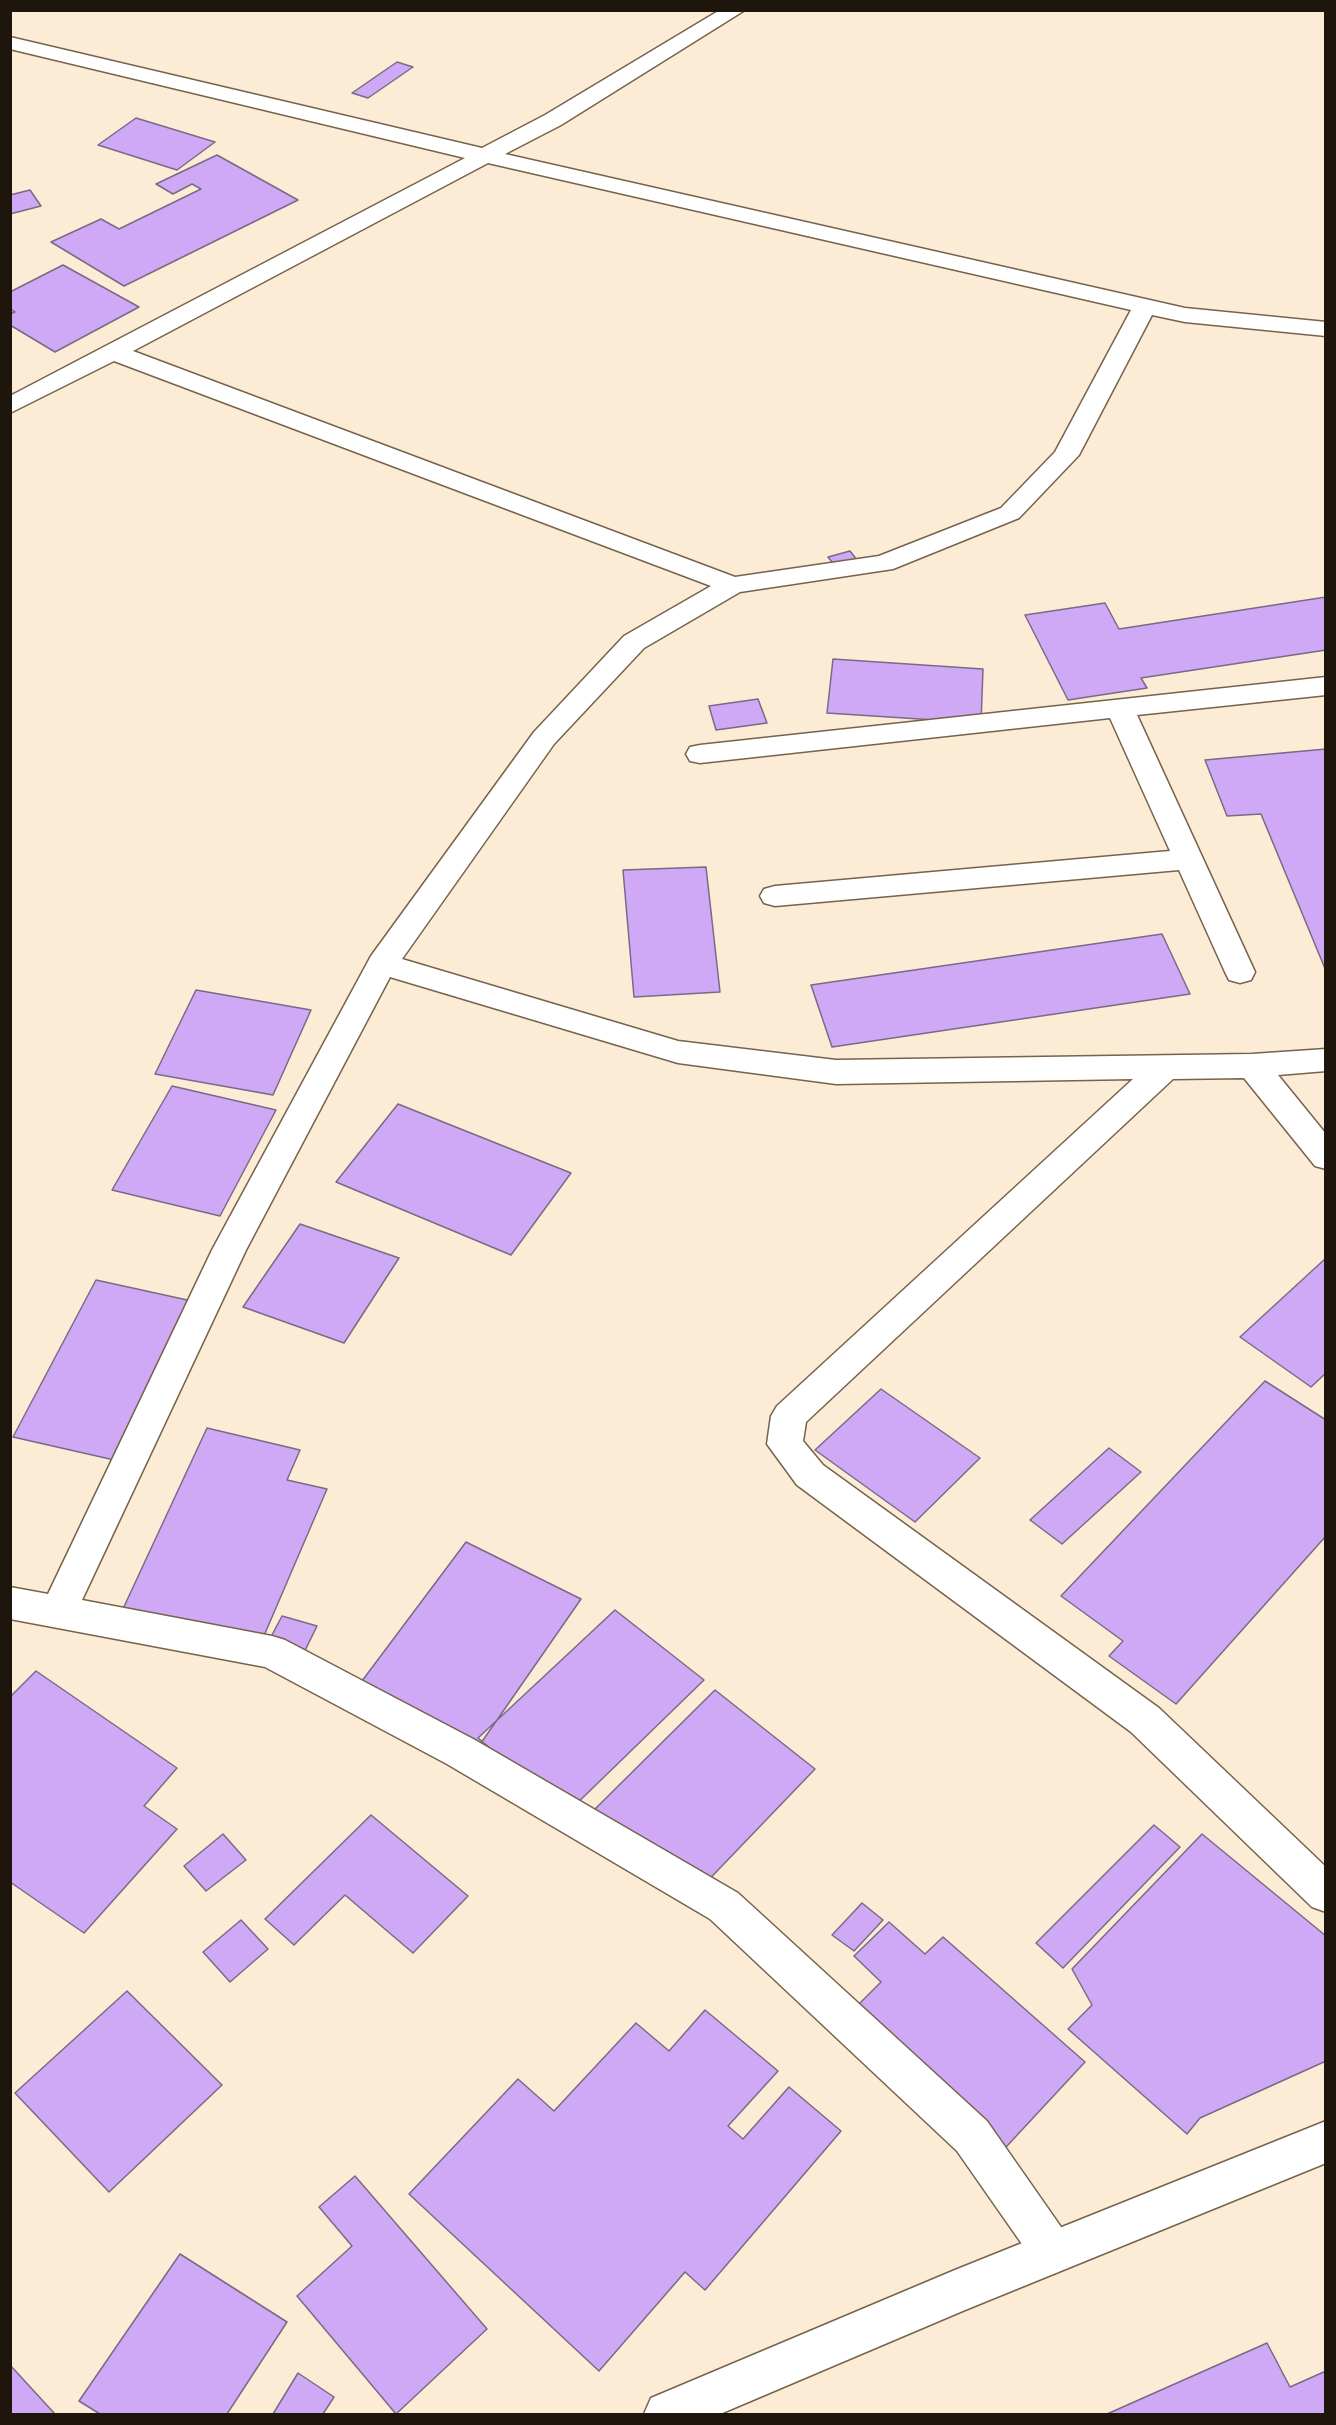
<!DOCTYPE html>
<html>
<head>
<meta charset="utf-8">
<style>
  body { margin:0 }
  #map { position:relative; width:1336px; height:2425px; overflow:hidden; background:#fcebd5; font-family:"Fira Sans",sans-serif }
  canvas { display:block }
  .frame { position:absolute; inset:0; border:12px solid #1e160c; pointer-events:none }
</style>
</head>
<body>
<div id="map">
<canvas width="1336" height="2425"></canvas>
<div class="frame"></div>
</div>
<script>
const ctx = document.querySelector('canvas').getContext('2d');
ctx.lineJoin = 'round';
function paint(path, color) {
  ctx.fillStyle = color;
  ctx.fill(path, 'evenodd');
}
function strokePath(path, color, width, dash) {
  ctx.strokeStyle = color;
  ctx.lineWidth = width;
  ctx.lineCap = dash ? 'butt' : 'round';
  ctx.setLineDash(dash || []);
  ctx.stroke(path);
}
const building = new Path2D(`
  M397,62L413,67L368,98L352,93Z
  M136,118L215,142L177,170L98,145Z
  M217,155L298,200L124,286L51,242L101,219L119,229L201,189L192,184L173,194L156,184Z
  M30,190L41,206L10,214V195Z
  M63,265L139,307L55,352L10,325V314L15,312L10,309V292Z
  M850,551L864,569L842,575L828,557Z
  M1326,597V650L1141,678L1147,688L1068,700L1025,615L1105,603L1119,629Z
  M833,659L983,669L981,723L827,713Z
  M758,699L767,723L716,730L709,706Z
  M1326,749V971L1261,814L1227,816L1205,760Z
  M706,867L720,992L634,997L623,870Z
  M1162,934L1190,994L832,1047L811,985Z
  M196,990L311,1010L273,1095L155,1074Z
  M172,1086L276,1110L220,1216L112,1190Z
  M398,1104L571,1173L511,1255L336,1182Z
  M300,1224L399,1258L344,1343L243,1307Z
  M1326,1258V1373L1311,1387L1240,1337Z
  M96,1280L201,1303L123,1462L13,1437Z
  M1265,1381L1326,1420V1536L1176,1704L1109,1656L1123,1641L1061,1596Z
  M881,1389L980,1458L915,1522L815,1450Z
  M207,1428L300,1450L287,1480L327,1489L254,1659L115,1626Z
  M1109,1448L1141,1472L1062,1544L1030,1520Z
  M466,1542L581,1599L472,1756L353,1693Z
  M615,1610L704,1680L567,1813L478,1738Z
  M282,1616L317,1626L298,1665L262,1654Z
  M36,1671L177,1768L144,1806L177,1829L84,1933L10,1882V1697Z
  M715,1690L815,1769L696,1893L595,1809Z
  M371,1815L468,1896L413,1953L345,1895L294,1945L265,1919Z
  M1154,1825L1180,1847L1063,1968L1036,1943Z
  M223,1834L246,1860L206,1891L184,1866Z
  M1202,1834L1326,1936V2061L1200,2118L1187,2134L1068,2029L1092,2005L1072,1969Z
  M862,1903L883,1920L854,1951L832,1935Z
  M241,1920L268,1949L230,1982L203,1952Z
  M889,1922L925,1954L943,1937L1085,2062L994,2160L842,2021L881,1982L854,1956Z
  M127,1991L222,2085L109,2192L15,2093Z
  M705,2010L778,2071L728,2126L743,2139L789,2087L841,2131L705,2290L685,2272L599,2371L409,2194L518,2079L554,2111L636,2023L669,2051Z
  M355,2176L487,2329L396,2414L297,2296L352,2246L319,2207Z
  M180,2254L287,2322L227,2414H100L79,2401Z
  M1267,2343L1290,2387L1326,2371V2414H1107Z
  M10,2365L55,2414H10Z
  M298,2373L334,2397L323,2414H273Z`);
paint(building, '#cfa9f5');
strokePath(building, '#776b85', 1.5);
const minor = new Path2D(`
  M720,10H745L561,125L505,154L1185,308L1326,322V336L1185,322L1152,315L1079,455L1019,518L893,569L740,592L644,648L554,744L402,959L678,1041L836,1060L1252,1054L1326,1049V1071L1278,1075L1326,1134V1169L1315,1166L1244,1078L1173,1079L806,1422L803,1441L823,1465L1159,1708L1326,1867V1912L1312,1907L1131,1732L797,1485L767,1444L771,1416L777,1406L1133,1079L836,1084L678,1063L390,977L246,1250L82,1600L272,1636L285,1640L475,1740L738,1893L987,2121L1068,2237L1075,2252L1068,2267L1053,2274L1038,2267L957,2151L710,1919L447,1764L265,1667L10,1619V1587L48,1594L212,1250L371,956L534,732L624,636L711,586L114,361L10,413V396L465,158L10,49V37L482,148L545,115ZM488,163L1131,310L1055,452L1001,508L879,556L735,577L133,351Z
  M1326,677V695L1137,715L1255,972L1251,980L1240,983L1229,980L1225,972L1179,870L775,906L764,903L760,896L764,889L775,886L1170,851L1110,718L700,763L690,761L686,754L690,747L700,745Z`);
const tertiary = new Path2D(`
  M1326,2121V2163L965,2310L720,2414H644L651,2398L955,2270Z`);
strokePath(minor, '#76634b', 3);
strokePath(tertiary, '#76634b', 3);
paint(minor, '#fff');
paint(tertiary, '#fff');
</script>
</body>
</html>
